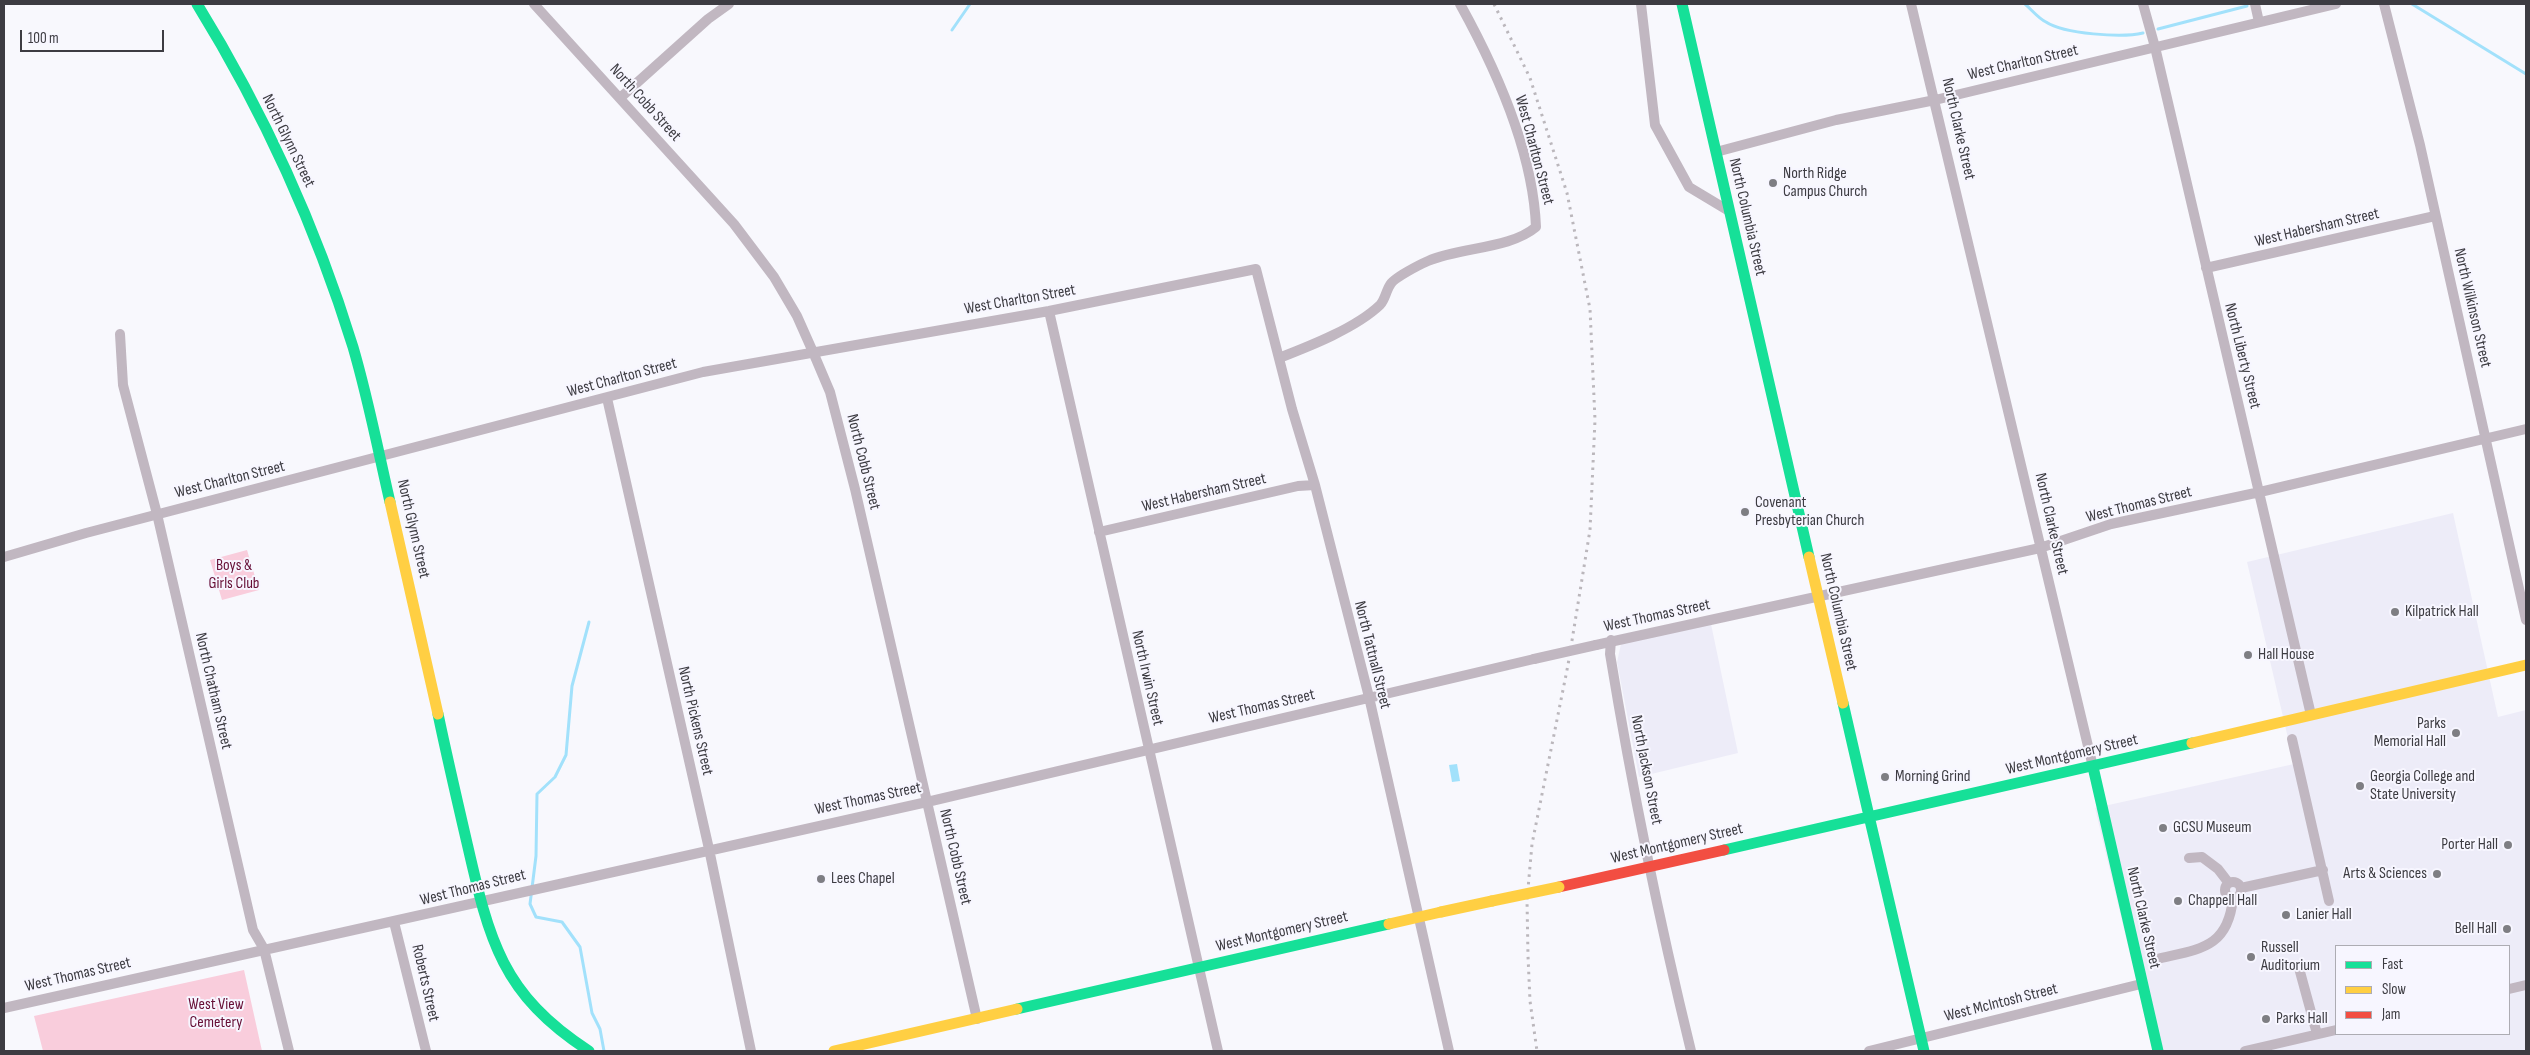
<!DOCTYPE html>
<html>
<head>
<meta charset="utf-8">
<style>
  body { margin:0 }
  #map { position:relative; width:2530px; height:1055px; overflow:hidden; background:#f8f8fd; font-family:"Sofia Sans Condensed",sans-serif }
  canvas { display:block }
  .frame { position:absolute; inset:0; border:5px solid #3d3c42; pointer-events:none }
  .legend { position:absolute; left:2335px; top:945px; width:175px; height:90px; box-sizing:border-box; background:#f7f6ff; border:1px solid #adacb3; margin:0; padding:6px 9px; list-style:none; font-size:15px; color:#3d3c42 }
  .legend li { display:flex; align-items:center; gap:10px; height:25px }
  .legend b { width:25px; border:1px solid #adacb3 }
  .scale { position:absolute; left:20px; top:30px; width:144px; height:22px; box-sizing:border-box; border:2px solid #3d3c42; border-top:0; padding-left:6px; font-size:15px; line-height:18px; white-space:nowrap; color:#3d3c42; -webkit-text-stroke:4px #f7f6ff; paint-order:stroke }
</style>
</head>
<body>
<div id="map">
<canvas width="2530" height="1055"></canvas>
<div class="frame"></div>
<ul class="legend">
<li><b style="height:6px;background:#16e098"></b>Fast</li>
<li><b style="height:6px;background:#ffcf43"></b>Slow</li>
<li><b style="height:6px;background:#f24e42"></b>Jam</li>
</ul>
<div class="scale">100 m</div>
</div>
<script>
const ctx = document.querySelector('canvas').getContext('2d');
ctx.lineJoin = 'round';
function paint(path, color) {
  ctx.fillStyle = color;
  ctx.fill(path, 'evenodd');
}
function strokePath(path, color, width, dash) {
  ctx.strokeStyle = color;
  ctx.lineWidth = width;
  ctx.lineCap = dash ? 'butt' : 'round';
  ctx.setLineDash(dash || []);
  ctx.stroke(path);
}
function label(font, color, halo, rows, align = 'center') {
  ctx.font = font + ' "Sofia Sans Condensed",sans-serif';
  ctx.lineWidth = 4;
  ctx.setLineDash([]);
  ctx.textBaseline = 'middle';
  ctx.strokeStyle = halo;
  ctx.fillStyle = color;
  for (const [text, x, y, turn = 0] of rows) {
    ctx.save();
    ctx.translate(x, y);
    ctx.rotate((+turn || 0) * Math.PI / 180);
    ctx.textAlign = isNaN(turn) ? turn : align;
    if (halo) ctx.strokeText(text, 0, 0);
    ctx.fillText(text, 0, 0);
    ctx.restore();
  }
}
paint(new Path2D(`
  M2453,513L2498,717L2526,710V1051H2153L2095,808L2294,764L2247,562ZM2336,946H2509V1034H2336Z
  M1711,624L1738,753L1639,777L1617,662L1621,644Z`), '#edecf8');
paint(new Path2D(`
  M247,550L259,590L222,600L210,560Z
  M244,970L262,1051H43L34,1016Z`), '#f9cddc');
paint(new Path2D(`
  M1457,764L1460,781L1452,782L1449,765Z`), '#a2e1fb');
strokePath(new Path2D(`
  M2025,4C2032,10 2038,18 2046,22C2064,34 2122,38 2143,33
  M2412,4L2526,74
  M2158,29L2247,6
  M952,30L970,4
  M589,622L572,686L566,755L555,777L537,794L536,856L530,904L536,917L562,922L580,947L592,1013L600,1029L604,1051`), '#a2e1fb', 3);
strokePath(new Path2D(`
  M534,4L734,224L774,277L797,316L813,352L830,392L855,489L977,1019
  M1641,4L1655,125L1689,187L1729,211
  M1911,4L2093,767
  M2143,4L2155,47L2311,715
  M2255,4L2259,22
  M2384,4L2420,145L2526,620
  M620,98L708,19L729,4
  M1716,152L1836,120L1935,100L2336,4
  M2206,268L2435,216
  M1049,311L1218,1051
  M120,334L123,385L157,514L253,930L264,949L289,1051
  M1279,358C1310,346 1356,328 1380,305C1385,300 1386,291 1390,285C1393,278 1421,264 1428,261C1461,247 1510,249 1536,227C1533,151 1496,69 1460,4
  M607,398L709,849L751,1051
  M1099,532L1298,486L1315,485
  M4,557L86,533L703,372L1049,311L1256,269L1292,409L1315,485L1369,697L1449,1051
  M1611,640L1610,654C1632,788 1659,920 1691,1051
  M1596,645L2040,548L2111,524L2260,492L2526,429
  M2292,739L2329,901
  M2189,858L2202,857L2218,869L2228,882
  M2225 890a8 8 0 1 1 16 0a8 8 0 1 1-16 0Z
  M2241,888L2323,870
  M394,922L426,1051
  M2157,959C2199,949 2228,949 2233,898
  M2299,968L2317,1034
  M2509,989L2526,985
  M4,1008L927,802L1534,659
  M1869,1051L2141,984
  M2245,1051L2336,1030`), '#c1b7c1', 10);
strokePath(new Path2D(`
  M197,4C263,111 316,227 353,347C368,398 378,450 390,502
  M1682,4L1809,557
  M1843,703L1869,816
  M438,714C447,757 457,800 467,843C489,939 501,994 589,1051
  M2093,767L2158,1051
  M1869,816L1924,1051
  M1724,850L2192,743
  M1017,1009L1389,924`), '#16e098', 11);
strokePath(new Path2D(`
  M390,502L438,714
  M1809,557L1843,703
  M2192,743L2526,665
  M1441,912L1492,901
  M834,1051L1017,1009`), '#ffcf43', 11);
strokePath(new Path2D(`
  M1559,887L1724,850`), '#f24e42', 11);
strokePath(new Path2D(`
  M1494,4L1530,78L1567,193L1590,309L1595,420L1590,530L1568,665L1532,844L1527,900L1528,956L1530,1001L1537,1051`), '#bbb7bc', 3, [2.5, 5]);
strokePath(new Path2D(`
  M1534,659L1596,645`), '#c1b7c1', 10);
strokePath(new Path2D(`
  M1492,901L1559,887
  M1389,924L1441,912`), '#ffcf43', 11);
for (const [x, y, r, color] of [
  [1773,183,5,"#7e7e83"],
  [1745,512,5,"#7e7e83"],
  [2395,612,5,"#7e7e83"],
  [2248,655,5,"#7e7e83"],
  [2456,733,5,"#7e7e83"],
  [1885,777,5,"#7e7e83"],
  [2360,786,5,"#7e7e83"],
  [2163,828,5,"#7e7e83"],
  [2508,845,5,"#7e7e83"],
  [2437,874,5,"#7e7e83"],
  [821,879,5,"#7e7e83"],
  [2178,901,5,"#7e7e83"],
  [2286,915,5,"#7e7e83"],
  [2507,929,5,"#7e7e83"],
  [2251,957,5,"#7e7e83"],
  [2266,1019,5,"#7e7e83"]
]) {
  const dot = new Path2D();
  dot.arc(x, y, r, 0, 2 * Math.PI);
  ctx.fillStyle = color;
  ctx.fill(dot);
  strokePath(dot, '#f7f6ff', 2);
}
label('16px', '#3d3c42', '#f7f6ff', [
  ["West Charlton Street",2023,63,-13],
  ["North Cobb Street",645,103,48],
  ["North Clarke Street",1958,129,77],
  ["North Glynn Street",288,141,64],
  ["West Charlton Street",1534,150,75],
  ["North Columbia Street",1747,217,77],
  ["West Habersham Street",2317,228,-13],
  ["West Charlton Street",1020,300,-10],
  ["North Wilkinson Street",2472,308,77],
  ["North Liberty Street",2242,356,76],
  ["West Charlton Street",622,378,-15],
  ["North Cobb Street",863,462,76],
  ["West Charlton Street",230,480,-14],
  ["West Habersham Street",1204,493,-13],
  ["West Thomas Street",2139,505,-14],
  ["North Clarke Street",2051,524,77],
  ["North Glynn Street",413,529,77],
  ["North Columbia Street",1838,612,77],
  ["West Thomas Street",1657,616,-12],
  ["North Tattnall Street",1372,655,76],
  ["North Irwin Street",1147,678,77],
  ["North Chatham Street",213,691,77],
  ["West Thomas Street",1262,707,-13],
  ["North Pickens Street",695,721,77],
  ["West Montgomery Street",2072,755,-13],
  ["North Jackson Street",1646,770,79],
  ["West Thomas Street",868,799,-12],
  ["West Montgomery Street",1677,844,-13],
  ["North Cobb Street",955,857,77],
  ["West Thomas Street",473,888,-14],
  ["North Clarke Street",2143,918,77],
  ["West Montgomery Street",1282,932,-13],
  ["West Thomas Street",78,975,-13],
  ["Roberts Street",425,983,77],
  ["West McIntosh Street",2001,1003,-14]
]);
label('16px', '#3d3c42', '#f7f6ff', [
  ["North Ridge",1783,174],
  ["Campus Church",1783,192],
  ["Covenant",1755,503],
  ["Presbyterian Church",1755,521],
  ["Kilpatrick Hall",2405,612],
  ["Hall House",2258,655],
  ["Parks",2446,724,"right"],
  ["Memorial Hall",2446,742,"right"],
  ["Morning Grind",1895,777],
  ["Georgia College and",2370,777],
  ["State University",2370,795],
  ["GCSU Museum",2173,828],
  ["Porter Hall",2498,845,"right"],
  ["Arts & Sciences",2427,874,"right"],
  ["Lees Chapel",831,879],
  ["Chappell Hall",2188,901],
  ["Lanier Hall",2296,915],
  ["Bell Hall",2497,929,"right"],
  ["Russell",2261,948],
  ["Auditorium",2261,966],
  ["Parks Hall",2276,1019]
], 'left');
label('16px', '#660e35', '#f7f6ff', [
  ["Boys &",234,566],
  ["Girls Club",234,584],
  ["West View",216,1005],
  ["Cemetery",216,1023]
]);
</script>
</body>
</html>
